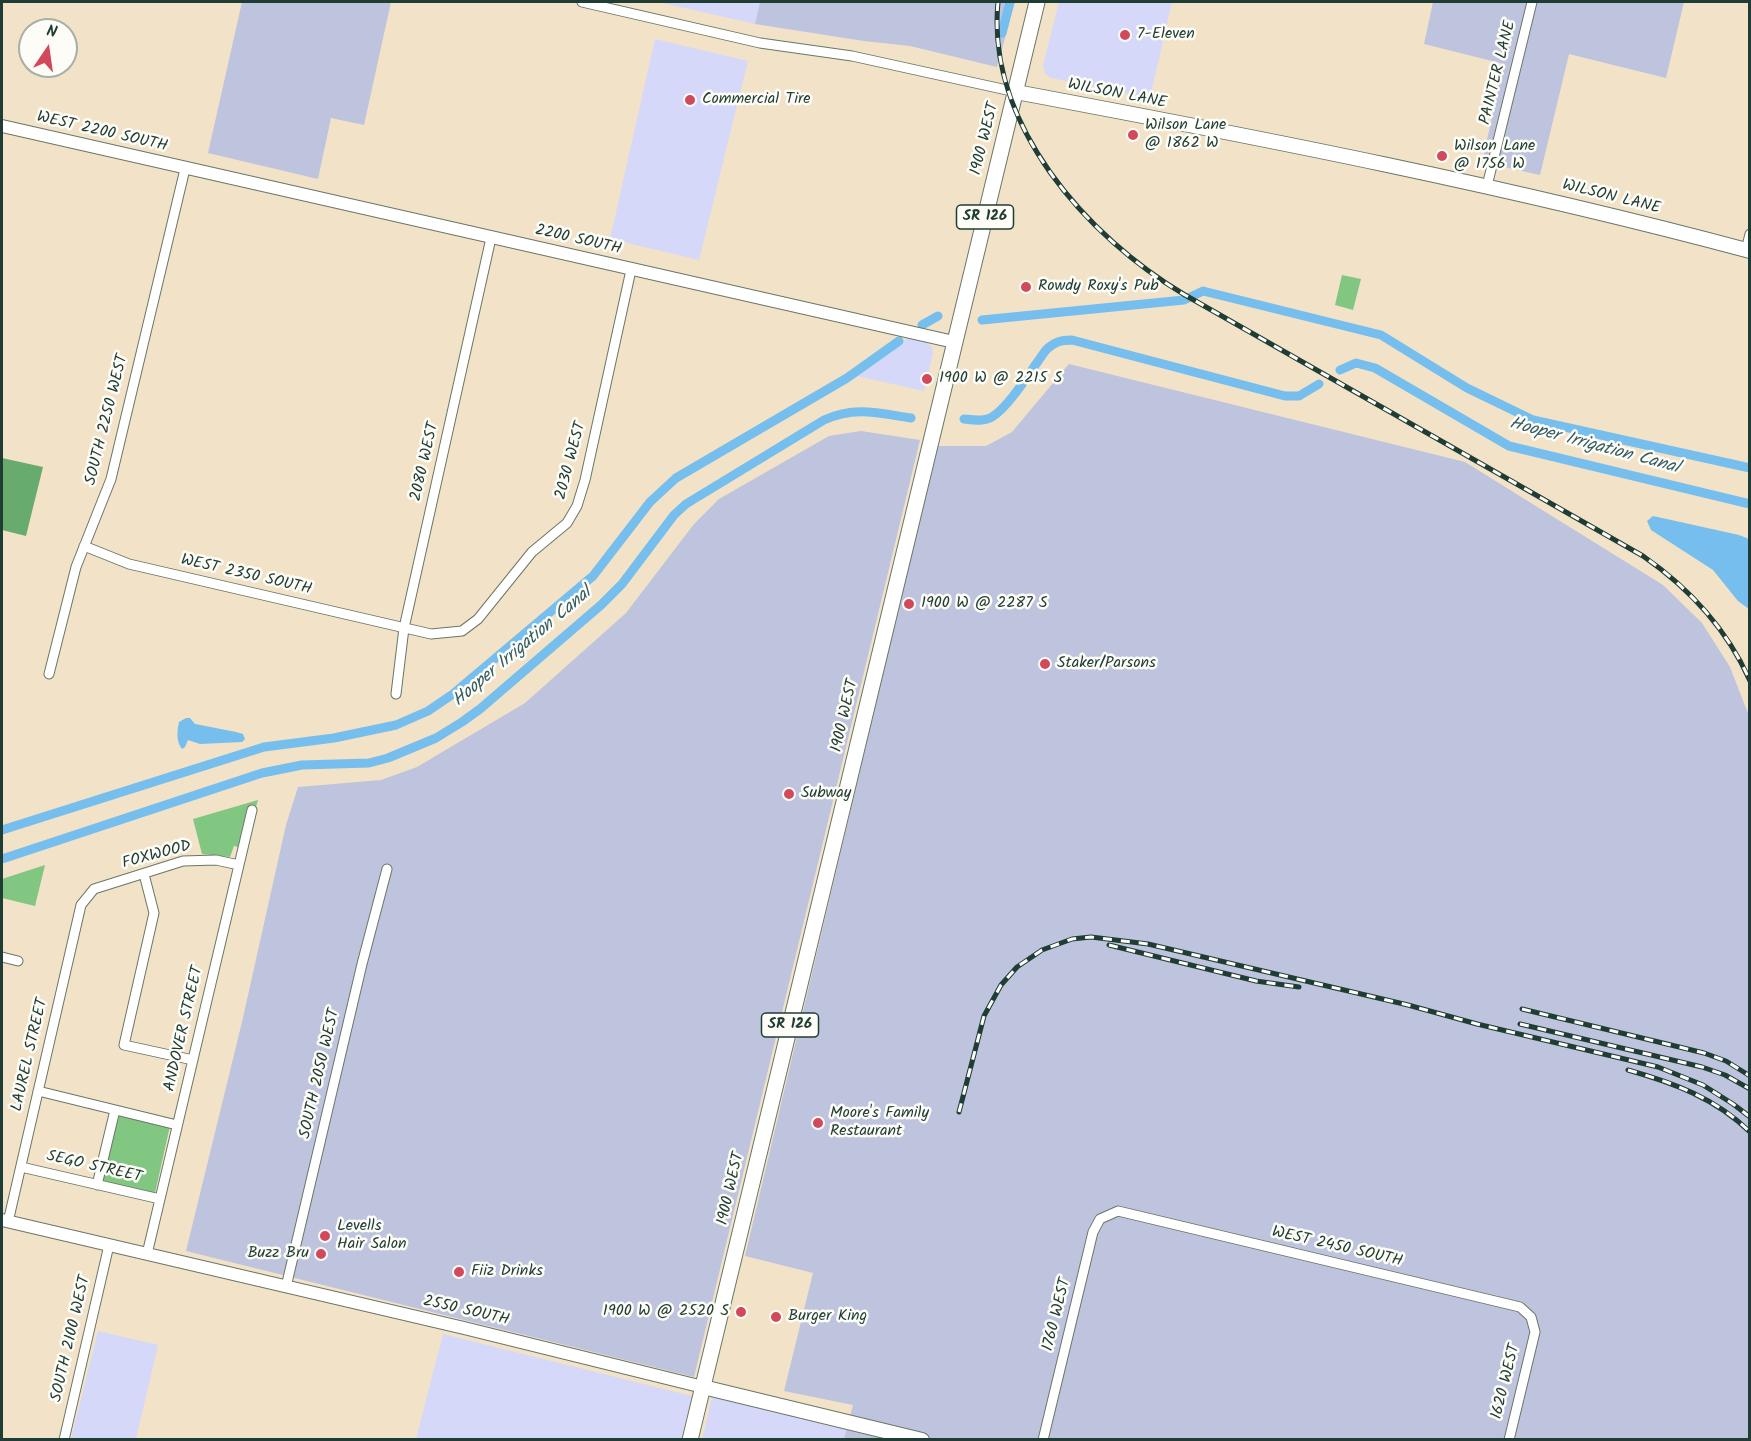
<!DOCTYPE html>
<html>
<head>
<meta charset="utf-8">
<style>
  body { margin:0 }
  #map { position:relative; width:1751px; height:1441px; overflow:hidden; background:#f2e2c7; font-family:Kalam,sans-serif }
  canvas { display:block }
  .frame { position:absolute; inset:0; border:3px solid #1f3d34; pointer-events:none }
  .north { position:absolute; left:18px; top:18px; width:60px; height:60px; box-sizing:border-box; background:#fdfcf7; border:2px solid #a4b0a9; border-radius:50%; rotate:13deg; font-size:16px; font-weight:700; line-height:24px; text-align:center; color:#1f3d34 }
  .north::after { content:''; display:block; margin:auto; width:21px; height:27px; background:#d1495b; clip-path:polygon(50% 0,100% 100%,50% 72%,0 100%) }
</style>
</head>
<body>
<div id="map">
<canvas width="1751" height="1441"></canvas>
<div class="frame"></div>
<div class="north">N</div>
</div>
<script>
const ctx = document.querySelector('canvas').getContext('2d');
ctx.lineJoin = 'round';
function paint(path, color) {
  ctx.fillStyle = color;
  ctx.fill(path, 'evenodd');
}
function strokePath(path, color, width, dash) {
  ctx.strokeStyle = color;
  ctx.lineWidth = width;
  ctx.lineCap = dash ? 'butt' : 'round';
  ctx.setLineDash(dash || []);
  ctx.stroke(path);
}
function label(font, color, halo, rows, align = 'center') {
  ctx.font = font + ' Kalam,sans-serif';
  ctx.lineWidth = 5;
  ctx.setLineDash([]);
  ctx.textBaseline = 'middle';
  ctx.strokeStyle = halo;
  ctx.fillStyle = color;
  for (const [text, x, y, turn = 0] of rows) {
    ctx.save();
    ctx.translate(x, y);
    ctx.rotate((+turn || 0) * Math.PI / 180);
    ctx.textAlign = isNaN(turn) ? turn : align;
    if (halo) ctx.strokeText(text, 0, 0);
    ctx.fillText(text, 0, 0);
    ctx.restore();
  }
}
paint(new Path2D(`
  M658,2H760L755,24Z
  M1059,2H1172L1150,98L1051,78L1045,73L1043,66Z
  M655,39L748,61L699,260L610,239Z
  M907,338L925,342L932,347L933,354L924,391L852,375Z
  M98,1331L158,1345L136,1439H71Z
  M443,1334L692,1396L681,1439H416Z
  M712,1397L847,1428L844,1439L702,1440Z`), '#d6d8f9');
paint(new Path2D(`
  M242,2H391L364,125L331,118L318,179L208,153Z
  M760,2H1015L997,67L910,46L864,41L755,24Z
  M1433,2H1684L1666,78L1569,54L1540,175L1482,162L1504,64L1424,44Z
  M1069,364L1465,462L1663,585L1702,623L1730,667L1749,716V1439H844L853,1405L784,1391L813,1273L745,1256L937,446H986L1012,432Z
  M861,431L920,440L694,1377L186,1251L242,1022L286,825L298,787L381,780L417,767L525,703L626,613L694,524L719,499L829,436Z`), '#bec3de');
paint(new Path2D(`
  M1342,275L1361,279L1353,310L1335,305Z
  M258,800L256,807L249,806L247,809L238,847L234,846L230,857L202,854L193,819Z
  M45,865L35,906L2,898V879Z
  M116,1114L170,1126L155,1193L101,1181Z`), '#81c681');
paint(new Path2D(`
  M2,458L43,467L26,536L2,530Z`), '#68ab6f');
paint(new Path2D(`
  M1653,516L1739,535L1749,539V609L1738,601L1713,570L1651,530L1647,521Z
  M186,718H190L195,724L236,732L243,734L245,739L242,742L200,744L188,740L185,747L182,749C176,741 177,731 179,722Z`), '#75beed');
strokePath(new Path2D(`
  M1002,33L1010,2
  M982,320L1184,300L1203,291L1381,335L1467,388L1533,420L1750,468
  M922,325L938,316
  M1340,370L1356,363L1375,368L1509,446L1750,504
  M964,419C973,420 984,422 992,417C1010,406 1033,367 1046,350C1054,342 1061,340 1072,340L1285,396H1299L1319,384
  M2,830L264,747L334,738L396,725L428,711L453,694L593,576L650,502L676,478L847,378L899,341
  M2,859L262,773L302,765L369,763L388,758L436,738L462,722L480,709L601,605L622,584L674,515L686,504L824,420C855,406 878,413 911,418`), '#75beed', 9);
const minor = new Path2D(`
  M582,2L760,43L852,56L1016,92
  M1487,186L1532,2
  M1746,250L1750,234
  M84,546L129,564L431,634L462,631L478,619L532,552L567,523L577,506L585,480L631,270
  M49,674L76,567L111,479L185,169
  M396,694L404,628L491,238
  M144,874L154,913L124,1045L193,1060
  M2,957L18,961
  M38,1091L177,1125
  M21,1167L160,1199
  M97,1185L115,1110
  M8,1222L81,905L94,889L183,861L216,860L239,865
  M147,1254L252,810
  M286,1287L362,964L387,869
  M64,1440L109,1245
  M1043,1440L1093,1232L1100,1219L1118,1211L1520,1307L1531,1317L1535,1332L1509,1440`);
const tertiary = new Path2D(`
  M2,126L954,342
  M2,1220L464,1328L703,1387`);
const secondary = new Path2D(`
  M1016,92C1262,138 1508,186 1750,251
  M703,1387L922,1440`);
const primary = new Path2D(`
  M690,1440L1037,2`);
strokePath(minor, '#697767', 11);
strokePath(tertiary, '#697767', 14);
strokePath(secondary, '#697767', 16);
strokePath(primary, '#697767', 17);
strokePath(minor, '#fff', 9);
strokePath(tertiary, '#fff', 12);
strokePath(secondary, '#fff', 14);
strokePath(primary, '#fff', 15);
const rail = new Path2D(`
  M998,2C986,124 1087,237 1185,295L1643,556C1689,588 1727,629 1750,681
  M1109,945L1256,981L1299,987
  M1522,1009L1704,1053L1726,1061L1750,1076
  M1520,1024L1702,1067L1725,1075L1750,1089
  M1628,1070C1674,1083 1715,1098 1750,1132
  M959,1112L984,1016L1001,985L1017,967L1042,950L1072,939L1091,937L1148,944L1408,1005L1477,1024L1658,1067L1703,1085L1733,1104L1750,1117`);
strokePath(rail, '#1f3d34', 5);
strokePath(rail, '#fdfcf7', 3, [9]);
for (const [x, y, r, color] of [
  [1125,35,6,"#d1495b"],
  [690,100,6,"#d1495b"],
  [1133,135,6,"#d1495b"],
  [1442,156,6,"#d1495b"],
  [1026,287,6,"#d1495b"],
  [927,379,6,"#d1495b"],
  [909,604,6,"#d1495b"],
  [1045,664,6,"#d1495b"],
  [789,794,6,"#d1495b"],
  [818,1123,6,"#d1495b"],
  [325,1236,6,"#d1495b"],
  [321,1254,6,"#d1495b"],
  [459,1272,6,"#d1495b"],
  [741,1312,6,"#d1495b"],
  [776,1317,6,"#d1495b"]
]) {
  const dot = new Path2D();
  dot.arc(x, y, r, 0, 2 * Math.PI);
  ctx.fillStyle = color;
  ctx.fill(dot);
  strokePath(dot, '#fdfcf7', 2);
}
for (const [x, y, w] of [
  [985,217,57],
  [790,1025,57]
]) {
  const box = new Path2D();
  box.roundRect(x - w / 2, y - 12, w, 24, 4.5);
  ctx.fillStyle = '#fdfcf7';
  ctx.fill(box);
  strokePath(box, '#1f3d34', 1.5);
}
label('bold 15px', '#1f3d34', null, [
  ["SR 126",985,217],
  ["SR 126",790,1025]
]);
label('16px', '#1f3d34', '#fdfcf7', [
  ["7-Eleven",1137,35],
  ["Commercial Tire",702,100],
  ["Wilson Lane",1145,126],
  ["@ 1862 W",1145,144],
  ["Wilson Lane",1454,147],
  ["@ 1756 W",1454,165],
  ["Rowdy Roxy's Pub",1038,287],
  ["1900 W @ 2215 S",939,379],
  ["1900 W @ 2287 S",921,604],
  ["Staker/Parsons",1057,664],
  ["Subway",801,794],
  ["Moore's Family",830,1114],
  ["Restaurant",830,1132],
  ["Levells",337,1227],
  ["Hair Salon",337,1245],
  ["Buzz Bru",309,1254,"right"],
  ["Fiiz Drinks",471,1272],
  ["1900 W @ 2520 S",729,1312,"right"],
  ["Burger King",788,1317]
], 'left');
label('16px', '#1f3d34', '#fdfcf7', [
  ["PAINTER LANE",1499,73,-76],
  ["WILSON LANE",1117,95,11],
  ["WEST 2200 SOUTH",102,133,13],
  ["1900 WEST",986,139,-76],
  ["WILSON LANE",1611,198,14],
  ["2200 SOUTH",578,241,13],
  ["SOUTH 2250 WEST",108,420,-76],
  ["2030 WEST",572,461,-75],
  ["2080 WEST",426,462,-77],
  ["WEST 2350 SOUTH",246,576,13],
  ["1900 WEST",846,716,-77],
  ["FOXWOOD",157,856,-15],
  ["ANDOVER STREET",185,1029,-77],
  ["LAUREL STREET",31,1055,-77],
  ["SOUTH 2050 WEST",321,1074,-77],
  ["SEGO STREET",94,1168,13],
  ["1900 WEST",732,1189,-77],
  ["WEST 2450 SOUTH",1337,1248,13],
  ["2550 SOUTH",466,1312,13],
  ["1760 WEST",1058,1315,-76],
  ["SOUTH 2100 WEST",72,1339,-77],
  ["1620 WEST",1507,1382,-76]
]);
label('italic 18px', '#345d62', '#fdfcf7', [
  ["Hooper Irrigation Canal",1594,447,15],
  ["Hooper Irrigation Canal",523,648,-40]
]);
</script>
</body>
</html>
